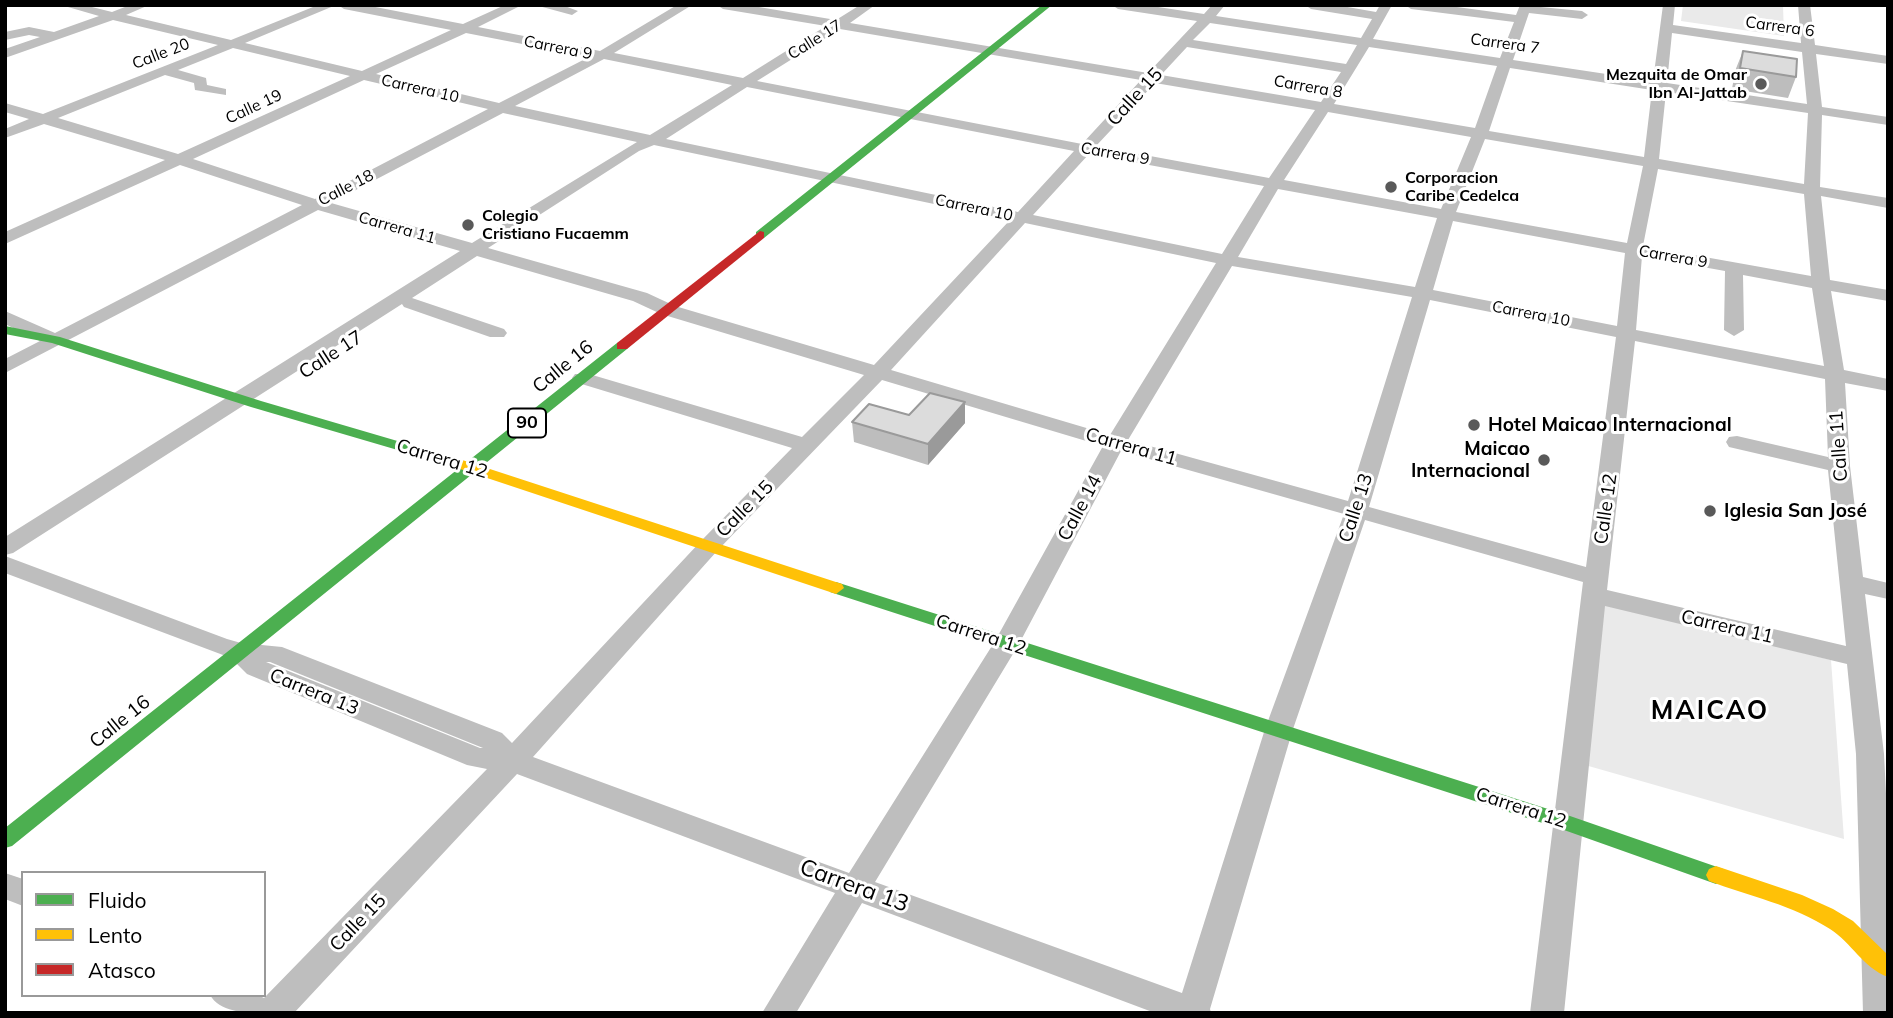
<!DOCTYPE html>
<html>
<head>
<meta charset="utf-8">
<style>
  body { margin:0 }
  #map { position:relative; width:1893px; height:1018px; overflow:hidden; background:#fff; font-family:Mulish,sans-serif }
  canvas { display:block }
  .frame { position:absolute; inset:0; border:7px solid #000; pointer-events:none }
  .legend { position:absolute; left:21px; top:871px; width:245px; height:126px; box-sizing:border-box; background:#fff; border:2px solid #999; margin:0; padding:9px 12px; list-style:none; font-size:21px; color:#000 }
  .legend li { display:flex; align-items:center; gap:14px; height:35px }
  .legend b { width:35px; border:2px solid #999 }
</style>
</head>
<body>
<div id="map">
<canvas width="1893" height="1018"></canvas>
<div class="frame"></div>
<ul class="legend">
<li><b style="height:9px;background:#4caf50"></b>Fluido</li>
<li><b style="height:9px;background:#ffc107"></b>Lento</li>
<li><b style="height:9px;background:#c62828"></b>Atasco</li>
</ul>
</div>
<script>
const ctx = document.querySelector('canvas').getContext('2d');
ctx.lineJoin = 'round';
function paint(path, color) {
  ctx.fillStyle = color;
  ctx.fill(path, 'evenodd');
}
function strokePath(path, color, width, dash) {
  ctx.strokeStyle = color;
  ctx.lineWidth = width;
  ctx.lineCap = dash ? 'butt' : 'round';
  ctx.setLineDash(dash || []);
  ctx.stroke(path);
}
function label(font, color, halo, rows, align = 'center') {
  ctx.font = font + ' Mulish,sans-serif';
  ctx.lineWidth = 6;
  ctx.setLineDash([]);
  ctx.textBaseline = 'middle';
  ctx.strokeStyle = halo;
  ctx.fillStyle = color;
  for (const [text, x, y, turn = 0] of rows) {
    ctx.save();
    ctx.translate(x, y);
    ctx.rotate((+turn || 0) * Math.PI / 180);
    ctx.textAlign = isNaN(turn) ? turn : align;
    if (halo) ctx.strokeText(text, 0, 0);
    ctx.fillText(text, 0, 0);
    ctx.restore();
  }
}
paint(new Path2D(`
  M1683,5H1783L1784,36L1681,21Z
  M1603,603L1831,660L1844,839L1585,765Z`), '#eaeaea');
paint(new Path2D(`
  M61,5H84L112,12L130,5H149L126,15L231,40L318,5H336L245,43L362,71L451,30L344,9L338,5H365L463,24L505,5H522L478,27L600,51L677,5H692L614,53L743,78L826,26L723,9L717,5H747L836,20L860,5H875L850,23L1148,73L1197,21L1118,9L1112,5H1145L1204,14L1212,5H1225L1216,16L1361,38L1372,19L1311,9L1305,5H1336L1376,12L1380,5H1392L1373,39L1500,58L1514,22L1411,9L1405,5H1442L1516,15L1520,5L1582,11L1588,15L1582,19L1529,13L1513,60L1653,81L1663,5H1675L1673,25L1801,43L1798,5H1810L1815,45L1888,56V64L1816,54L1822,107L1888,117V125L1822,115L1820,187L1888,198V208L1821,196L1830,280L1888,290V301L1831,291L1844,370L1888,379V391L1845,383L1850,466L1863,577L1888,583V599L1865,594L1884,754L1888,833V1013H1863L1856,754L1847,664L1605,606L1564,1013H1530L1583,582L1365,520L1293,729L1210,1009L1211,1013H1155L862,903L796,1013H762L835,893L517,774L294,1013C268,1013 223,1018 210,995H258L264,998L487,769L467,765L247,674L231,658L5,573V556L227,639L241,643L282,647L502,733L512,743L701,541L792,448L575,382L572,378L575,374H589L802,437L864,375L661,314L633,301L477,256L412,298L504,329L507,333L504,337H490L404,307L402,304L13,553L5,555V537L460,251L318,210L5,373V359L40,341L5,324V311L55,333L302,205L180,165L5,244V232L165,160L44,124L5,138V129L29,119L5,112V103L43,114L218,45L113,20L5,58V49L40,37L29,35L5,40V32L29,27L54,32L99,16ZM1210,23L1357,45L1346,64L1193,40ZM840,29L1141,80L1082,144L757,81ZM466,33L589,57L499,103L376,74ZM1672,33L1802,52L1807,104L1667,83ZM1187,47L1341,72L1321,102L1161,75ZM1369,47L1497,66L1475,128L1334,104ZM233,48L350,76L178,154L58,118L165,75L194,83L195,90L226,95V89L207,85L206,78L178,70ZM604,59L732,85L650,135L515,106ZM1510,68L1652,90L1644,157L1489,131ZM364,80L488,109L315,199L193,159ZM1155,83L1315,110L1269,178L1096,146ZM747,87L1074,151L1018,212L666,139ZM1666,92L1808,113L1804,184L1659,159ZM1328,112L1471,137L1441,209L1284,180ZM503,113L637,142L472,243L331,203ZM1485,139L1643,166L1627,243L1456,212ZM654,145L1010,220L874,365L675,306L647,293L488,248L639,151ZM1089,154L1264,186L1222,254L1033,215ZM1658,169L1804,194L1811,276L1643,246ZM1278,189L1437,218L1415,287L1238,257ZM1453,221L1625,253L1617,326L1433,290ZM1025,223L1216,263L1110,435L891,370ZM1642,256L1725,271L1724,330L1734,336L1744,330L1743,275L1812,288L1824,366L1636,330ZM1232,266L1412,297L1348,501L1128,440ZM1430,300L1616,337L1586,567L1369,507ZM1635,341L1825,379L1828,457L1737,436L1729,437L1726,442L1729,447L1828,470L1846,646L1607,590ZM882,380L1103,446L995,641L849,873L533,757L717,551ZM1121,451L1344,514L1265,729L1182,993L875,882L1019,644ZM266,662H270L483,748H480Z
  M535,5H562L578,11L572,15Z
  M5,873L23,879V906L5,899Z`), '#bebebe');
paint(new Path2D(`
  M1042,5H1052L764,238H756V232Z
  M5,326L60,337L261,401L452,457L455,460L452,463H442L251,407L52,343L5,334Z
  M622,342L629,346L627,349L12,846L5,848V828L617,343Z
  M836,582L1570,816L1723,869L1726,875L1723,881L1716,884L1564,830L830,592L828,588Z`), '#4caf50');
paint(new Path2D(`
  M447,455L842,584L844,588L836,594L830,592L442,463L439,460L442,457Z
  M1716,866L1802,895L1833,909L1853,921L1888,955V977C1862,967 1852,943 1830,929C1793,905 1749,896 1709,881L1706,875L1709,869Z`), '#ffc107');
paint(new Path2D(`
  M760,231L764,232V238L627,349H617V343Z`), '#c62828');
paint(new Path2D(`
  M1743,51L1796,77L1788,98L1732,89L1735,71Z
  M965,402V423L928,465L854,442L852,422L909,415Z`), '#bdbdbd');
paint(new Path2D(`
  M965,402V423L928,465V444Z`), '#9a9a9a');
const building = new Path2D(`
  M1743,51L1797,59L1796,77L1740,68Z
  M930,393L965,402L928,444L852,422L869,404L909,415Z`);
paint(building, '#dcdcdc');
strokePath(building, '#9a9a9a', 2);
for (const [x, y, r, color] of [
  [1761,84,7,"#595959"],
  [1391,187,7,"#595959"],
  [468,225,7,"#595959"],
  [1474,425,7,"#595959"],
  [1544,460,7,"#595959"],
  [1710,511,7,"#595959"]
]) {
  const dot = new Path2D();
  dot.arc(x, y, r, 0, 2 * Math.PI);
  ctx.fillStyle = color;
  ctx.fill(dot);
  strokePath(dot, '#fff', 2.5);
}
label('16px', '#000', '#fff', [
  ["Carrera 6",1780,27,8],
  ["Calle 17",815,40,-32],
  ["Carrera 7",1505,44,8],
  ["Carrera 9",558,48,11],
  ["Calle 20",161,54,-21],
  ["Carrera 8",1308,87,10],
  ["Carrera 10",420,89,13],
  ["Calle 19",254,107,-25],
  ["Carrera 9",1115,154,10],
  ["Calle 18",346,188,-27],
  ["Carrera 10",974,208,12],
  ["Carrera 11",397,228,16],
  ["Carrera 9",1673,257,10],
  ["Carrera 10",1531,314,11]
]);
label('bold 16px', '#000', '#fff', [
  ["Mezquita de Omar",1747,75,"right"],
  ["Ibn Al-Jattab",1747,93,"right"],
  ["Corporacion",1405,178],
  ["Caribe Cedelca",1405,196],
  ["Colegio",482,216],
  ["Cristiano Fucaemm",482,234]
], 'left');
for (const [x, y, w] of [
  [527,423,38]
]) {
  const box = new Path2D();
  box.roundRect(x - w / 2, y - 14.5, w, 29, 5);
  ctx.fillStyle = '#fff';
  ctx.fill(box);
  strokePath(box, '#000', 2);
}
label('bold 18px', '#000', null, [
  ["90",527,423]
]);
label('19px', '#000', '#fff', [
  ["Calle 15",1135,97,-47],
  ["Calle 17",331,355,-33],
  ["Calle 16",563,367,-39],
  ["Calle 11",1839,446,-94],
  ["Carrera 11",1131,447,16],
  ["Carrera 12",442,459,17],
  ["Calle 14",1080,508,-62],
  ["Calle 13",1356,508,-72],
  ["Calle 15",745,509,-45],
  ["Calle 12",1606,509,-82],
  ["Carrera 11",1727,627,13],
  ["Carrera 12",981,635,18],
  ["Carrera 13",314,692,22],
  ["Calle 16",120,722,-39],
  ["Carrera 12",1521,808,18],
  ["Calle 15",358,923,-46]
]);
label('bold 19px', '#000', '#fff', [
  ["Hotel Maicao Internacional",1488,425],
  ["Maicao",1530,449,"right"],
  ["Internacional",1530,471,"right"],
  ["Iglesia San José",1724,511]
], 'left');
label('23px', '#000', '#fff', [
  ["Carrera 13",854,886,20]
]);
ctx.letterSpacing = '2px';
label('bold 26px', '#000', '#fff', [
  ["MAICAO",1710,711]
]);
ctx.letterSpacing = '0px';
</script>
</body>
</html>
